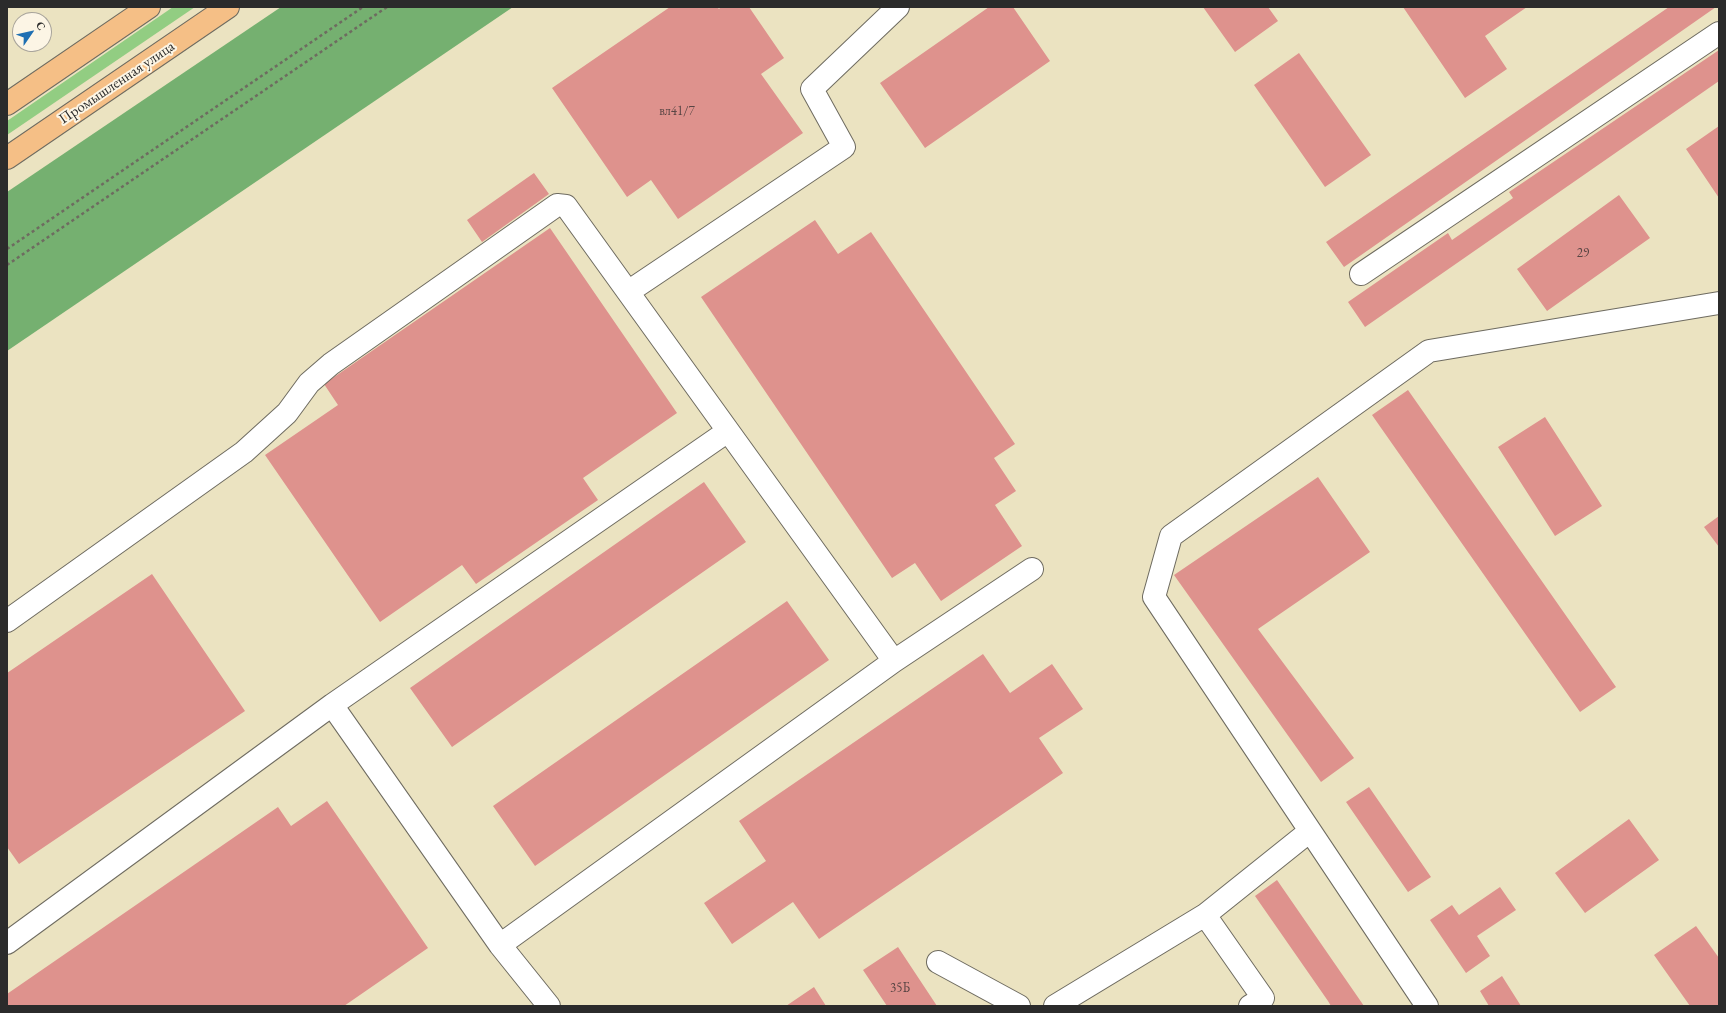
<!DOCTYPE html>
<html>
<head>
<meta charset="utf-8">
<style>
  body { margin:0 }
  #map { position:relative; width:1726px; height:1013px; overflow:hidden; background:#ebe3c1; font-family:"EB Garamond",serif }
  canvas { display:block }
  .frame { position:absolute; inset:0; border:8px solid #2b2b2b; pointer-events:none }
  .north { position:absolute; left:12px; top:12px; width:40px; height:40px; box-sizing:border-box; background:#fcf5e5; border:1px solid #a8a49b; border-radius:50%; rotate:56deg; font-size:11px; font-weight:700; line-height:16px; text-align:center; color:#2b2b2b }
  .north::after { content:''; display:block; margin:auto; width:14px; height:18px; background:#1f6fb2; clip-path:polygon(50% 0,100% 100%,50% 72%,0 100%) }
</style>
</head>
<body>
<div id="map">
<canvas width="1726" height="1013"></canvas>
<div class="frame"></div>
<div class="north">С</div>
</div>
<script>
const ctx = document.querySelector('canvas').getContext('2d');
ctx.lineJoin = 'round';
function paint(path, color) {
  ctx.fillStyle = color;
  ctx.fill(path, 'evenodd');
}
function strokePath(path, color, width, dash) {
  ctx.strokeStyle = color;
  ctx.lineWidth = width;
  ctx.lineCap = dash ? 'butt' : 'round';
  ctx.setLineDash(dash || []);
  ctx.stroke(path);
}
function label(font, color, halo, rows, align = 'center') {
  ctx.font = font + ' "EB Garamond",serif';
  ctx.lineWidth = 4;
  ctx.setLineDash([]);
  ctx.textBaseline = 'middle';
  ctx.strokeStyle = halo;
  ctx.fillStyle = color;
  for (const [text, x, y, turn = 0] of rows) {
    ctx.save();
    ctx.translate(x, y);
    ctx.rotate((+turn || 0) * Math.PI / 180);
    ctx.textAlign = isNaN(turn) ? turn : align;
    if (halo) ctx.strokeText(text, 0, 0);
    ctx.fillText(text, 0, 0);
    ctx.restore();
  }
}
paint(new Path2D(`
  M173,7H195L7,135V121Z`), '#92cd82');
paint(new Path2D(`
  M281,7H513L7,351V192Z`), '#75b070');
paint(new Path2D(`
  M670,7H717L719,9L721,7H749L784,58L761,74L803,133L678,219L651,180L627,197L552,88Z
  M989,7H1013L1050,61L925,148L880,83Z
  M1203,7H1268L1278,21L1235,52Z
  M1403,7H1527L1485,36L1507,69L1465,98Z
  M1669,7H1716L1344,267L1326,242Z
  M1719,50V81L1365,327L1348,302L1448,233L1452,240L1513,198L1509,192Z
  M1299,53L1371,155L1325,187L1254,85Z
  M1719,126V198L1686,149Z
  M534,173L549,194L482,242L467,220Z
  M1619,195L1650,238L1547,311L1517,269Z
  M815,220L838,254L871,232L1015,444L994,458L1016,491L995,505L1022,546L941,601L915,563L892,578L701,297Z
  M550,228L677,413L583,478L598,500L476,584L462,565L380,622L265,455L338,405L324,384Z
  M1408,390L1616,687L1580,712L1372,415Z
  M1545,417L1602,506L1555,536L1498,447Z
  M1318,477L1370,552L1258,629L1354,758L1321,782L1174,575Z
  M704,482L746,542L452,747L410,688Z
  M1719,516V547L1704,527Z
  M152,574L245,711L19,864L7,847V673Z
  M787,601L829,660L535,866L493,806Z
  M983,654L1010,693L1052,664L1083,709L1039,738L1063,773L819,939L793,902L732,944L704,903L766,861L739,821Z
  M1369,787L1431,877L1408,892L1346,802Z
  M327,801L428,948L344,1006H7V994L278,807L291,826Z
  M1629,819L1659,860L1585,913L1555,873Z
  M1277,880L1364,1006H1331L1328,1001L1255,896Z
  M1500,887L1516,910L1477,936L1490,956L1466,973L1430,920L1452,905L1459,915Z
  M1696,926L1719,958V1006H1690L1654,955Z
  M898,947L937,1006H887L863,970Z
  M1502,976L1521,1006H1489L1480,991Z
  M814,987L826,1006H786Z`), '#de928d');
const minor = new Path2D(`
  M1361,274L1719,33
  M628,292L844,147L812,89L898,7
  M7,621L244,452L287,413L309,383L331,364L557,205L566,206L894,661
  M332,705L728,431
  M1205,915L1263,998L1250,1006
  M7,943L332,705L500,945L894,661L1032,569
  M500,945L549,1006
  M938,962L1019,1006
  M1055,1006L1205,915L1310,831
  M1427,1006L1154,597L1171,536L1429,351L1719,303`);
const major = new Path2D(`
  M7,104L149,7
  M7,158L228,7`);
strokePath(minor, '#6e6b60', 24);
strokePath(major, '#6e6b60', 24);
strokePath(new Path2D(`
  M7,249L363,7
  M7,265L387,7`), '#6e6b60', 2.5, [3, 3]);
strokePath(minor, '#fff', 22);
strokePath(major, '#f5bf86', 22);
label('13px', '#584544', null, [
  ["вл41/7",677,111],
  ["29",1583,253],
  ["35Б",900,988]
]);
label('15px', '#2b2b2b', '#fcf5e5', [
  ["Промышленная улица",117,83,-34]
]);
</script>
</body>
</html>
